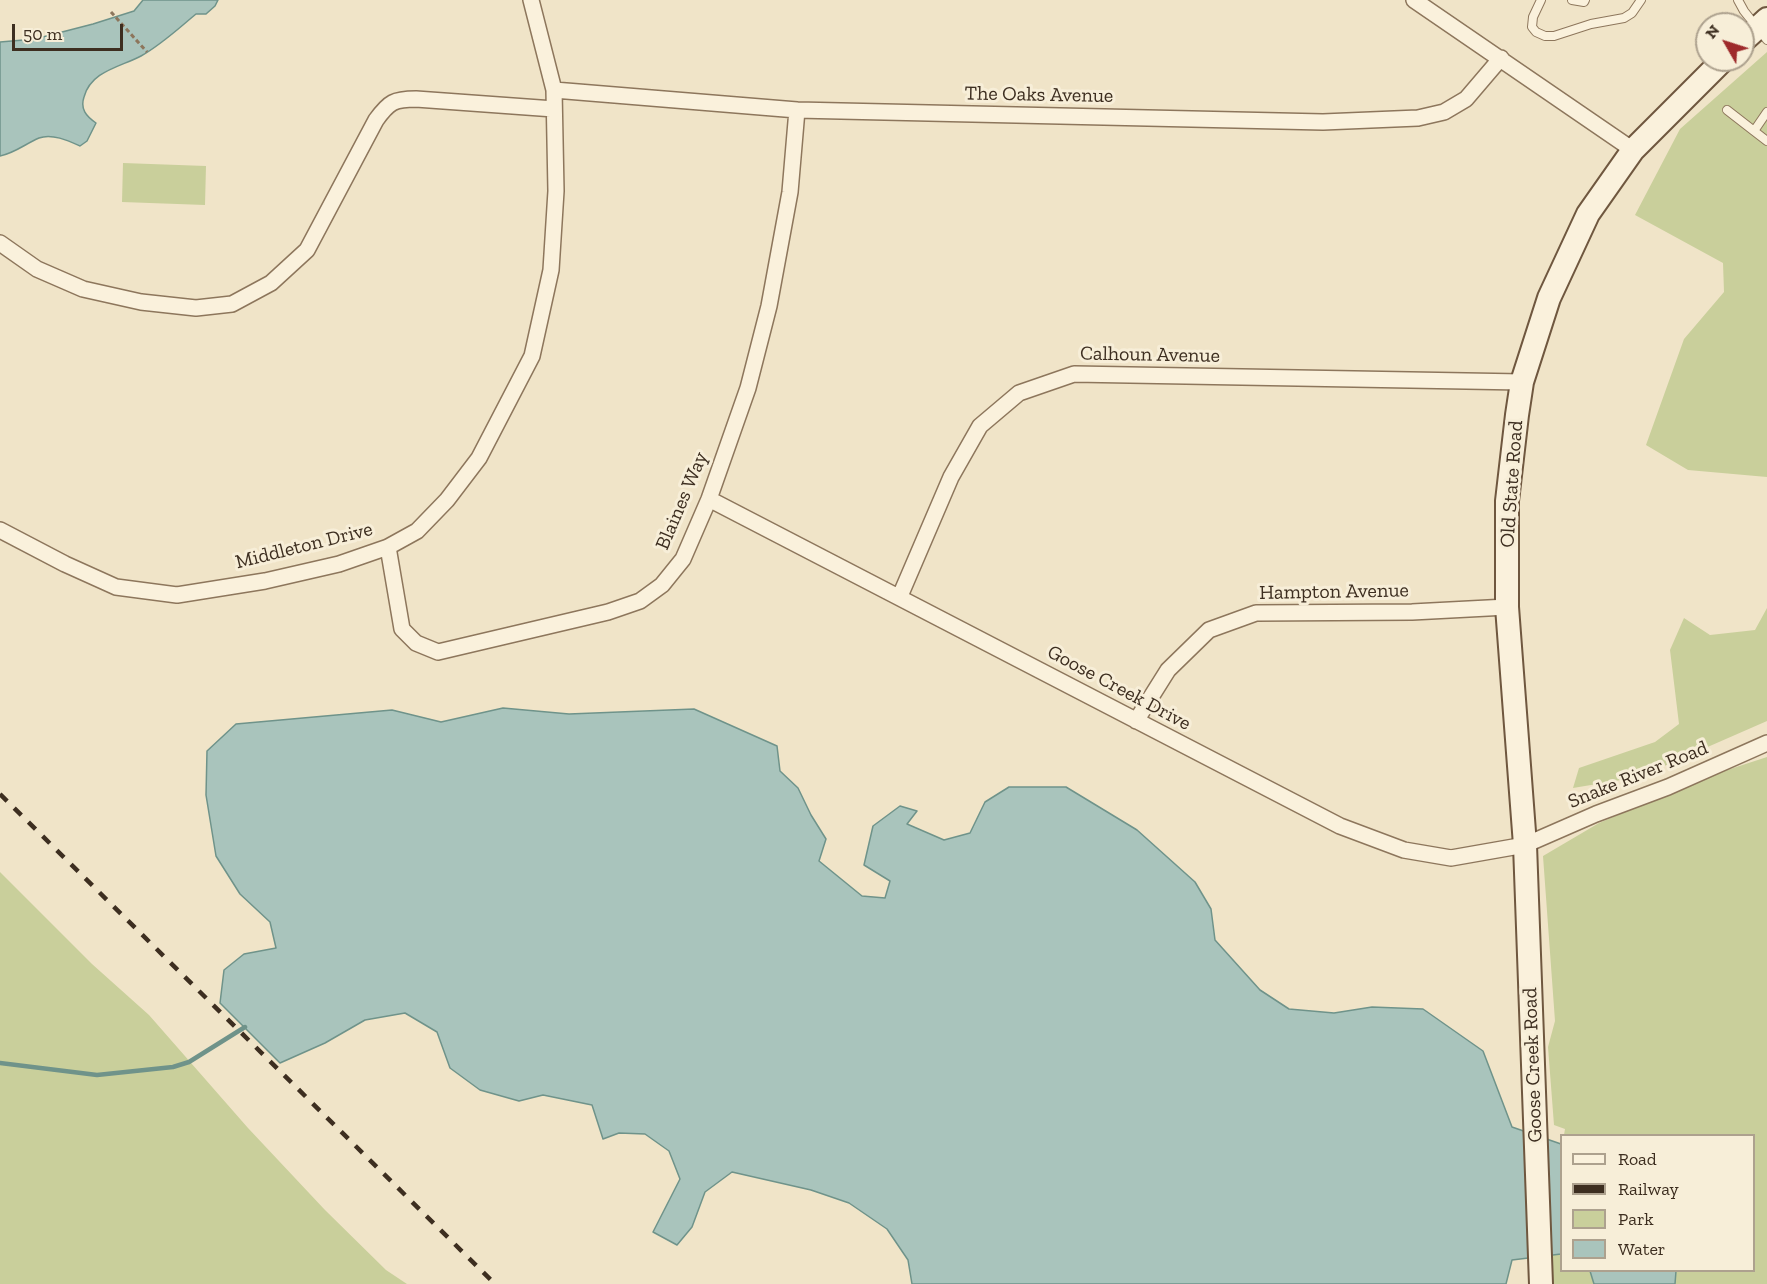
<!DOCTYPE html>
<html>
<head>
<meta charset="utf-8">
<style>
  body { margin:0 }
  #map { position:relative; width:1767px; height:1284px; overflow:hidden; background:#f0e4c8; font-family:"Zilla Slab",serif }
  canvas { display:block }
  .legend { position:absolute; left:1560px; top:1134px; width:195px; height:138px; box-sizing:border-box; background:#f7eed8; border:2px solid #ada18e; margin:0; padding:8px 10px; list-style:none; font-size:18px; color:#3d2e20 }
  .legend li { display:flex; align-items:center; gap:12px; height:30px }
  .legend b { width:30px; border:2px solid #ada18e }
  .north { position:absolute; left:1695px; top:12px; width:60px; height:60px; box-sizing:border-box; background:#f7eed8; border:2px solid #ada18e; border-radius:50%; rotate:309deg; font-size:16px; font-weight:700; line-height:24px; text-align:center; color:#3d2e20 }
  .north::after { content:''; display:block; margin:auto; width:21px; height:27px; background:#9e2a2b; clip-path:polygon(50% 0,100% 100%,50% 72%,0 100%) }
  .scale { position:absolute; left:12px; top:24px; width:111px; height:27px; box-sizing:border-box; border:3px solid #3d2e20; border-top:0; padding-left:8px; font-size:18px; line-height:21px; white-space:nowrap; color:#3d2e20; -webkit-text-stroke:4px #f7eed8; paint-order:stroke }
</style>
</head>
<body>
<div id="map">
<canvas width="1767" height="1284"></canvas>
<ul class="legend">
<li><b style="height:8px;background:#faf1dc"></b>Road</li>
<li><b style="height:8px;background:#3d2e20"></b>Railway</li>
<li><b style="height:16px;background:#c9cf9b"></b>Park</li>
<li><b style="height:16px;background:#a9c4bc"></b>Water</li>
</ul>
<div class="north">N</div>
<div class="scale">50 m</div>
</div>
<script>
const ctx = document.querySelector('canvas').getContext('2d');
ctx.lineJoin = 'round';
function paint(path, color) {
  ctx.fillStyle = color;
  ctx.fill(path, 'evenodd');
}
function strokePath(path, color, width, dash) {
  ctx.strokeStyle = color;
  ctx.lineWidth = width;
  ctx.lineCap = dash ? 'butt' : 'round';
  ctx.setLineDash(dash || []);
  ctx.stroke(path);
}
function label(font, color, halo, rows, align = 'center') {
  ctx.font = font + ' "Zilla Slab",serif';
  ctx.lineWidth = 6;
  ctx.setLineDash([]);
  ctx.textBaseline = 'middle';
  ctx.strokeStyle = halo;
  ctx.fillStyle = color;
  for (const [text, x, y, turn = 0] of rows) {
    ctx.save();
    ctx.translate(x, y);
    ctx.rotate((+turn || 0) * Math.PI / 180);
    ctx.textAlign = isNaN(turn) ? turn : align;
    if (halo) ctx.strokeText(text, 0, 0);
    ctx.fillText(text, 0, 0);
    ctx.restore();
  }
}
paint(new Path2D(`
  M1767,52V477L1688,470L1646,445L1684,339L1724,292L1723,263L1635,215L1680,129Z
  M123,163L206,166L205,205L122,202Z
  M1767,608V721L1639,777L1573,788L1579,768L1655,742L1679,724L1670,650L1684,618L1710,635L1755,630Z
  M1767,757V1284H1675L1676,1271L1754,1270V1136L1564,1135L1565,1129L1554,1125L1548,1047L1555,1021L1543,856L1599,823L1712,775Z
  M0,872L92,964L149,1015L248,1128L325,1210L386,1270L407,1284H0Z
  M1561,1142L1562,1270L1590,1271L1594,1284H1541L1553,1166Z`), '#c9cf9b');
const water = new Path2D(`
  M143,0H218L215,6L206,14H196C179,28 161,45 141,56C120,67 91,71 84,97C80,109 86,116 96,123L87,141L80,146C69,141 52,133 39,138C25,144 15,153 0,156V42L35,39L93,24L134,11Z
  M503,708L569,714L694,709L777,746L780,771L798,788L811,815L826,839L819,861L862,896L885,898L890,881L864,865L873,826L900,806L917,811L907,824L944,840L970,833L985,802L1009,787H1066L1137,830L1195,882L1211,909L1215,940L1260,990L1289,1009L1334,1013L1372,1007L1423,1009L1483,1051L1512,1127L1561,1144V1254L1512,1260L1506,1284H912L908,1260L887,1229L849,1203L811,1190L732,1172L705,1192L692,1227L677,1245L653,1232L680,1179L669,1151L645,1134L619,1133L603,1139L592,1105L543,1095L519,1101L480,1090L450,1068L437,1032L405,1013L365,1020L325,1043L280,1063L220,1003L224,970L244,954L276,948L270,922L240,894L216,856L206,795L207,751L236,724L392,710L441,722Z
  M1590,1271H1676L1675,1284H1594Z`);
paint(water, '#a9c4bc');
strokePath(water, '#6f938a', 1.5);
strokePath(new Path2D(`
  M0,1063L97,1075L173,1067L189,1062L245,1027`), '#6f938a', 4.5);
const service = new Path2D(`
  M1541,0L1533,17L1532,27L1536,32L1545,36H1554L1591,24L1624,18L1632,13L1641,0
  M1572,0L1584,2L1585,0
  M1738,0L1744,11L1767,40
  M1727,110L1754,131
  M1767,112L1754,131L1767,141`);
const minor = new Path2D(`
  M1414,0L1633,150
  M554,90L797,110L1323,122L1418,118L1444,112L1466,99L1501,58
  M0,243L37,269L83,289L141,302L196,308L232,304L271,283L307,250L376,120C389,102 394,99 416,99L554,109
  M709,499L1340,826L1404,850L1451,858L1525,845L1596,814L1668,787L1767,743
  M0,530L65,564L116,587L177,595L265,581L339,564L388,547L417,531L447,500L479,458L532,356L551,270L556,191L554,90L531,0
  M388,547L402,629L416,643L438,652L608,612L640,601L662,585L683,559L709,499L748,388L769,306L790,192L797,110
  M900,596L951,477L980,426L1019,393L1074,374L1522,382
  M1136,721L1168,670L1209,630L1256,613L1412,612L1507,607`);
const secondary = new Path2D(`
  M1743,41L1767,19
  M1541,1284L1525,845L1507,607V501L1517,415L1522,382L1549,298L1588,214L1633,150L1723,60`);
strokePath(service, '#8d765c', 10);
strokePath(minor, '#8d765c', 18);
strokePath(secondary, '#6f573f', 26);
strokePath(new Path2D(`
  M111,12L147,52`), '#8d765c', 3, [4.5, 3]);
strokePath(service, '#faf1dc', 8);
strokePath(minor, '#faf1dc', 15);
strokePath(secondary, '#faf1dc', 22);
strokePath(new Path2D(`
  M0,794L495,1284`), '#3d2e20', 4.5, [10, 10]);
label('20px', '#3d2e20', '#f7eed8', [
  ["The Oaks Avenue",1039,95,1],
  ["Calhoun Avenue",1150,355,1],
  ["Old State Road",1512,484,-86],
  ["Blaines Way",682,501,-67],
  ["Middleton Drive",304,546,-14],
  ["Hampton Avenue",1334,592,-1],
  ["Goose Creek Drive",1119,688,28],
  ["Snake River Road",1638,775,-22],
  ["Goose Creek Road",1533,1065,-92]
]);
</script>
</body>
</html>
